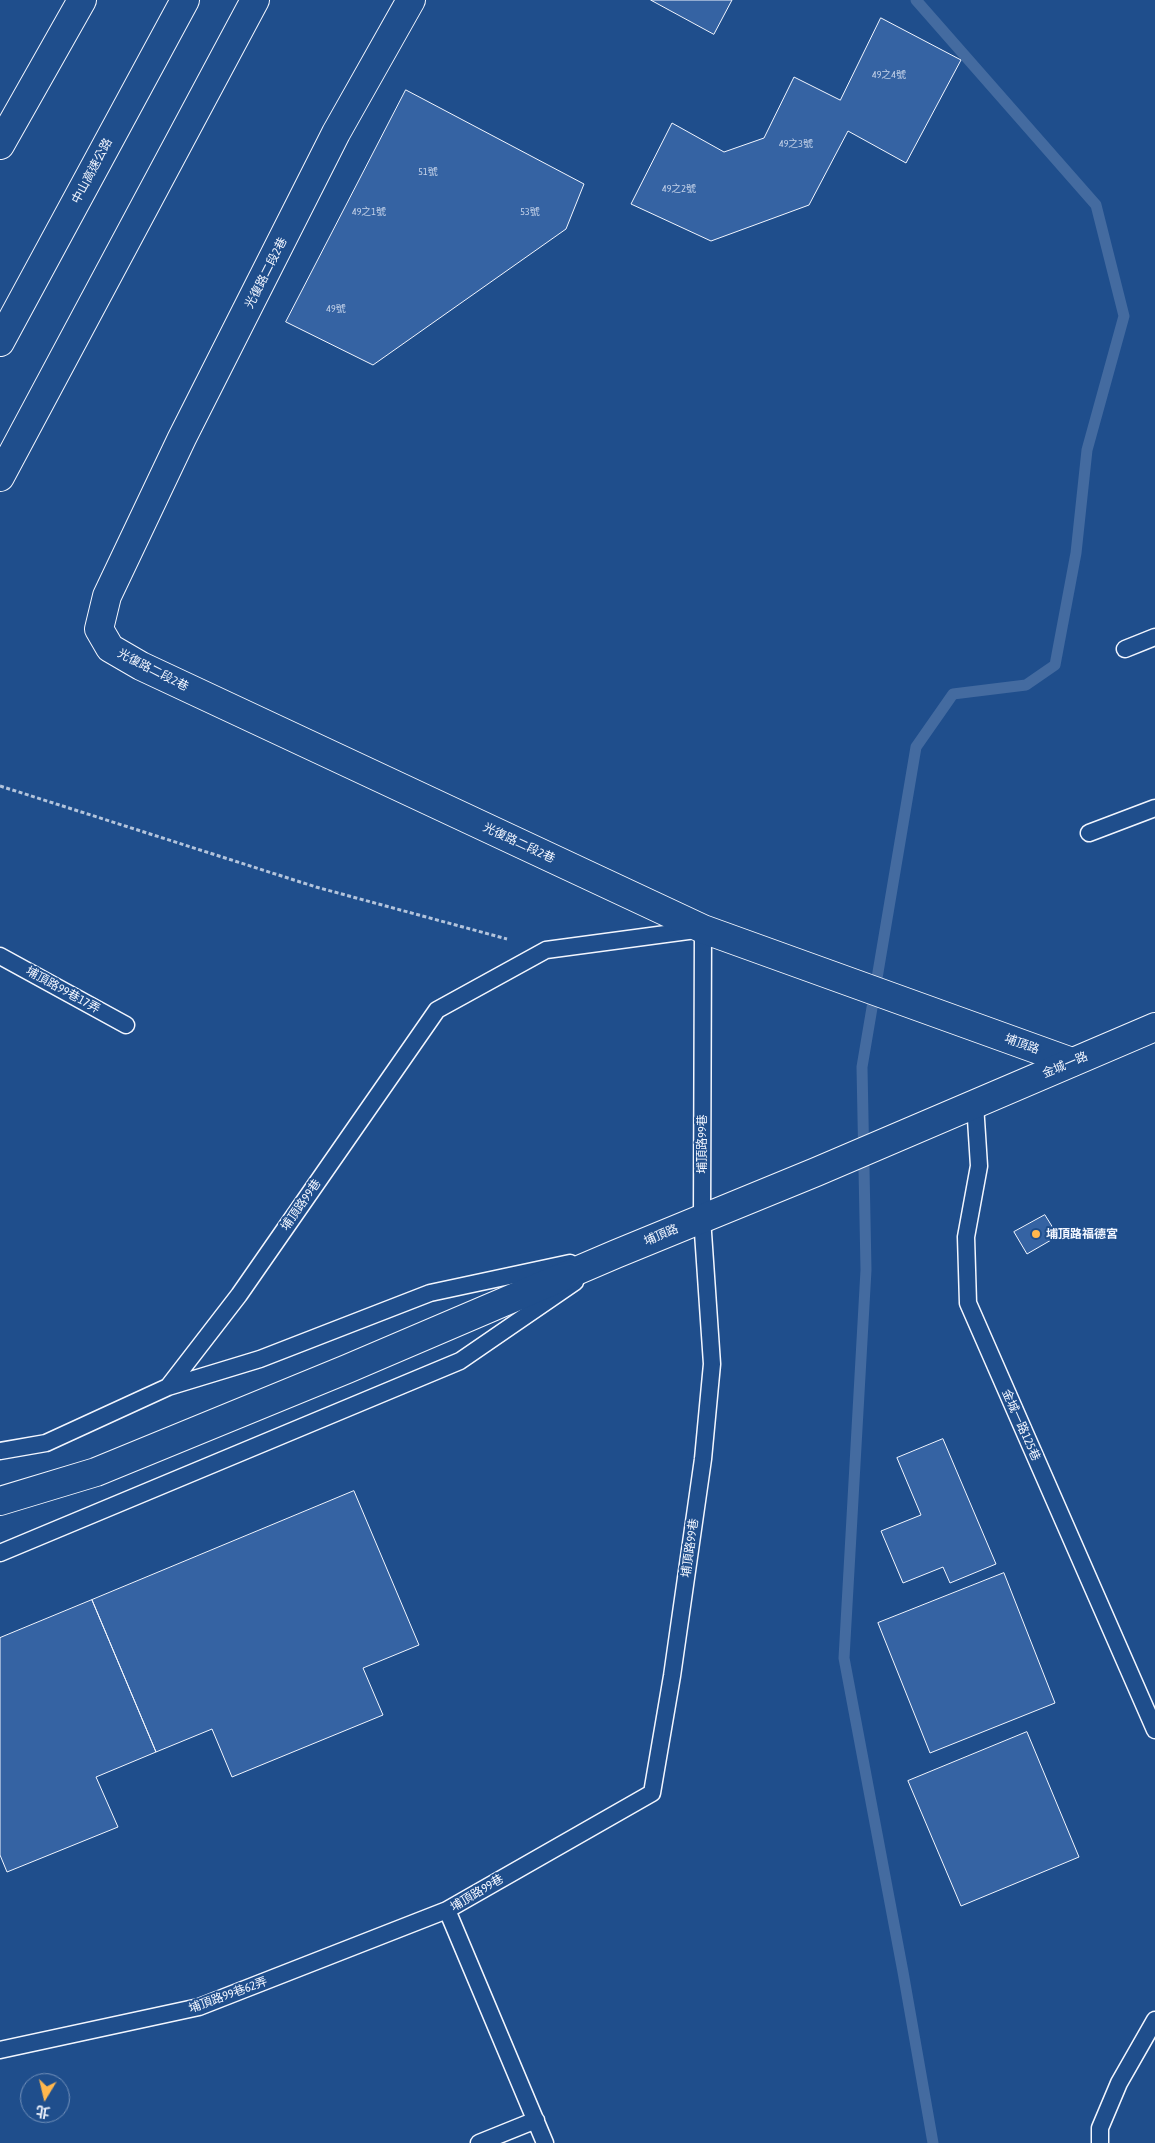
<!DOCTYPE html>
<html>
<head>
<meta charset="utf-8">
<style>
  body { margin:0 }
  #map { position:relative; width:1155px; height:2143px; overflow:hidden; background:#1f4e8c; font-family:"Asap Condensed","Noto Sans TC",sans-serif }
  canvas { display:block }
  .north { position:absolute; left:20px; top:2073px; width:50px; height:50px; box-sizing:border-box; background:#1f4e8c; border:1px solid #7391ba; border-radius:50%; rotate:189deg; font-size:14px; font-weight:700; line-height:20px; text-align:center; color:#f2f6ff }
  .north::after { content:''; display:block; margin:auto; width:18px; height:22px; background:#ffb74d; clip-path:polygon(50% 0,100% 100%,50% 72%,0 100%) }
</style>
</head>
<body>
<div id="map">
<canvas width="1155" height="2143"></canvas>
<div class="north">北</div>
</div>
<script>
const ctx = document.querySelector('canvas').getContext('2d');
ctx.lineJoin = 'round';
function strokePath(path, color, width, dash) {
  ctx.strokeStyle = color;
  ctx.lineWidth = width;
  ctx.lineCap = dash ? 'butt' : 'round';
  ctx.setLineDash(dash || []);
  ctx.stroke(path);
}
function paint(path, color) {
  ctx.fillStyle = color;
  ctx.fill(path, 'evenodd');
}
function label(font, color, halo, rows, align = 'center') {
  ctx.font = font + ' "Asap Condensed","Noto Sans TC",sans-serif';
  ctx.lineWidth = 4;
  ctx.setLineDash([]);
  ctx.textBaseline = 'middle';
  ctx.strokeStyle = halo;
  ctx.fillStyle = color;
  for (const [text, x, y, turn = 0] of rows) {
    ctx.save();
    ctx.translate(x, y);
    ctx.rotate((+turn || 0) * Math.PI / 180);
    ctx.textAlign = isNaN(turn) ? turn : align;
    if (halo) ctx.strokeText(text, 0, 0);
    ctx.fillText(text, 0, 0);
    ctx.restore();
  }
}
strokePath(new Path2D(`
  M916,0L1096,205L1124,316L1087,450L1076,553L1055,665L1026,685L953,694L916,747L862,1067L866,1270L844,1658L903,1972L933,2143`), '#446ba0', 11);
const building = new Path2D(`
  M651,0H732L714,34Z
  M881,18L961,60L906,163L848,131L809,205L711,241L631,204L672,123L724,152L764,138L794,77L840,100Z
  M406,90L584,184L566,229L373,365L286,322Z
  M1045,1215L1058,1236L1027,1254L1014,1232Z
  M943,1439L996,1564L950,1583L943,1567L903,1583L881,1531L921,1515L897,1458Z
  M354,1491L419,1645L363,1668L383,1715L232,1777L212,1729L156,1752L92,1600Z
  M1004,1573L1055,1703L930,1753L878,1623Z
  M92,1600L156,1752L96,1777L118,1827L7,1872L0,1855V1638Z
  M1027,1732L1079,1857L961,1906L908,1781Z`);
paint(building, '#3563a3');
strokePath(building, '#f2f6ff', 1);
const lane = new Path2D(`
  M1125,649L1155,637
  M1089,833L1155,808
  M0,956L126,1025
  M975,1104L979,1166L966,1237L968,1303L1155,1730
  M168,1387L260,1359L430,1293L570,1263
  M0,1451L46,1443L168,1387L239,1295L437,1010L546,950L703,929L702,1218L712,1364L703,1459L672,1676L652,1793L447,1910L545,2143
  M0,1553L460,1361L575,1282
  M0,2050L199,2007L447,1910
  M479,2143L536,2120
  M1100,2143V2128L1119,2083L1155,2020`);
const street = new Path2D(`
  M411,0L336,133L182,438L107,596L99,629L110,648L141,666L703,929L1072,1062`);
const secondary = new Path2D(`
  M0,1501L96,1472L347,1369L616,1254L816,1172L1155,1027`);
const highway = new Path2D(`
  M0,145L82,0
  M0,342L185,0
  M0,477L255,0`);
strokePath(lane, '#f2f6ff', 19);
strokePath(street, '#f2f6ff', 30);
strokePath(secondary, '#f2f6ff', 30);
strokePath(highway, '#f2f6ff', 30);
strokePath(new Path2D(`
  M0,786L316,887L507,939`), '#b3c4dc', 3, [4, 2.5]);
strokePath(lane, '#1f4e8c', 16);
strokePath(street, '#1f4e8c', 28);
strokePath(secondary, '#1f4e8c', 28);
strokePath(highway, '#1f4e8c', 28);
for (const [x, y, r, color] of [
  [1036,1234,5,"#ffb74d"]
]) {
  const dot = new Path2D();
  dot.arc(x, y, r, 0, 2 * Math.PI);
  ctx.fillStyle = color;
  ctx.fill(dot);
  strokePath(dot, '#1f4e8c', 2);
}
label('10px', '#c3d1e8', null, [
  ["49之4號",889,75],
  ["49之3號",796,144],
  ["51號",428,172],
  ["49之2號",679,189],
  ["49之1號",369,212],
  ["53號",530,212],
  ["49號",336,309]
]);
label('12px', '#f2f6ff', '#1f4e8c', [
  ["中山高速公路",92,171,-62],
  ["光復路二段2巷",266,273,-63],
  ["光復路二段2巷",153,670,27],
  ["光復路二段2巷",519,843,25],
  ["埔頂路99巷17弄",63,990,29],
  ["埔頂路",1022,1044,20],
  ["金城一路",1065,1065,-23],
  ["埔頂路99巷",702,1144,-90],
  ["埔頂路99巷",301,1205,-55],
  ["埔頂路",661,1235,-23],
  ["金城一路125巷",1021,1425,66],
  ["埔頂路99巷",690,1548,-82],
  ["埔頂路99巷",477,1893,-31],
  ["埔頂路99巷62弄",228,1995,-20]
]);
label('bold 12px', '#f2f6ff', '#1f4e8c', [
  ["埔頂路福德宮",1046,1234]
], 'left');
</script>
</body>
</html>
